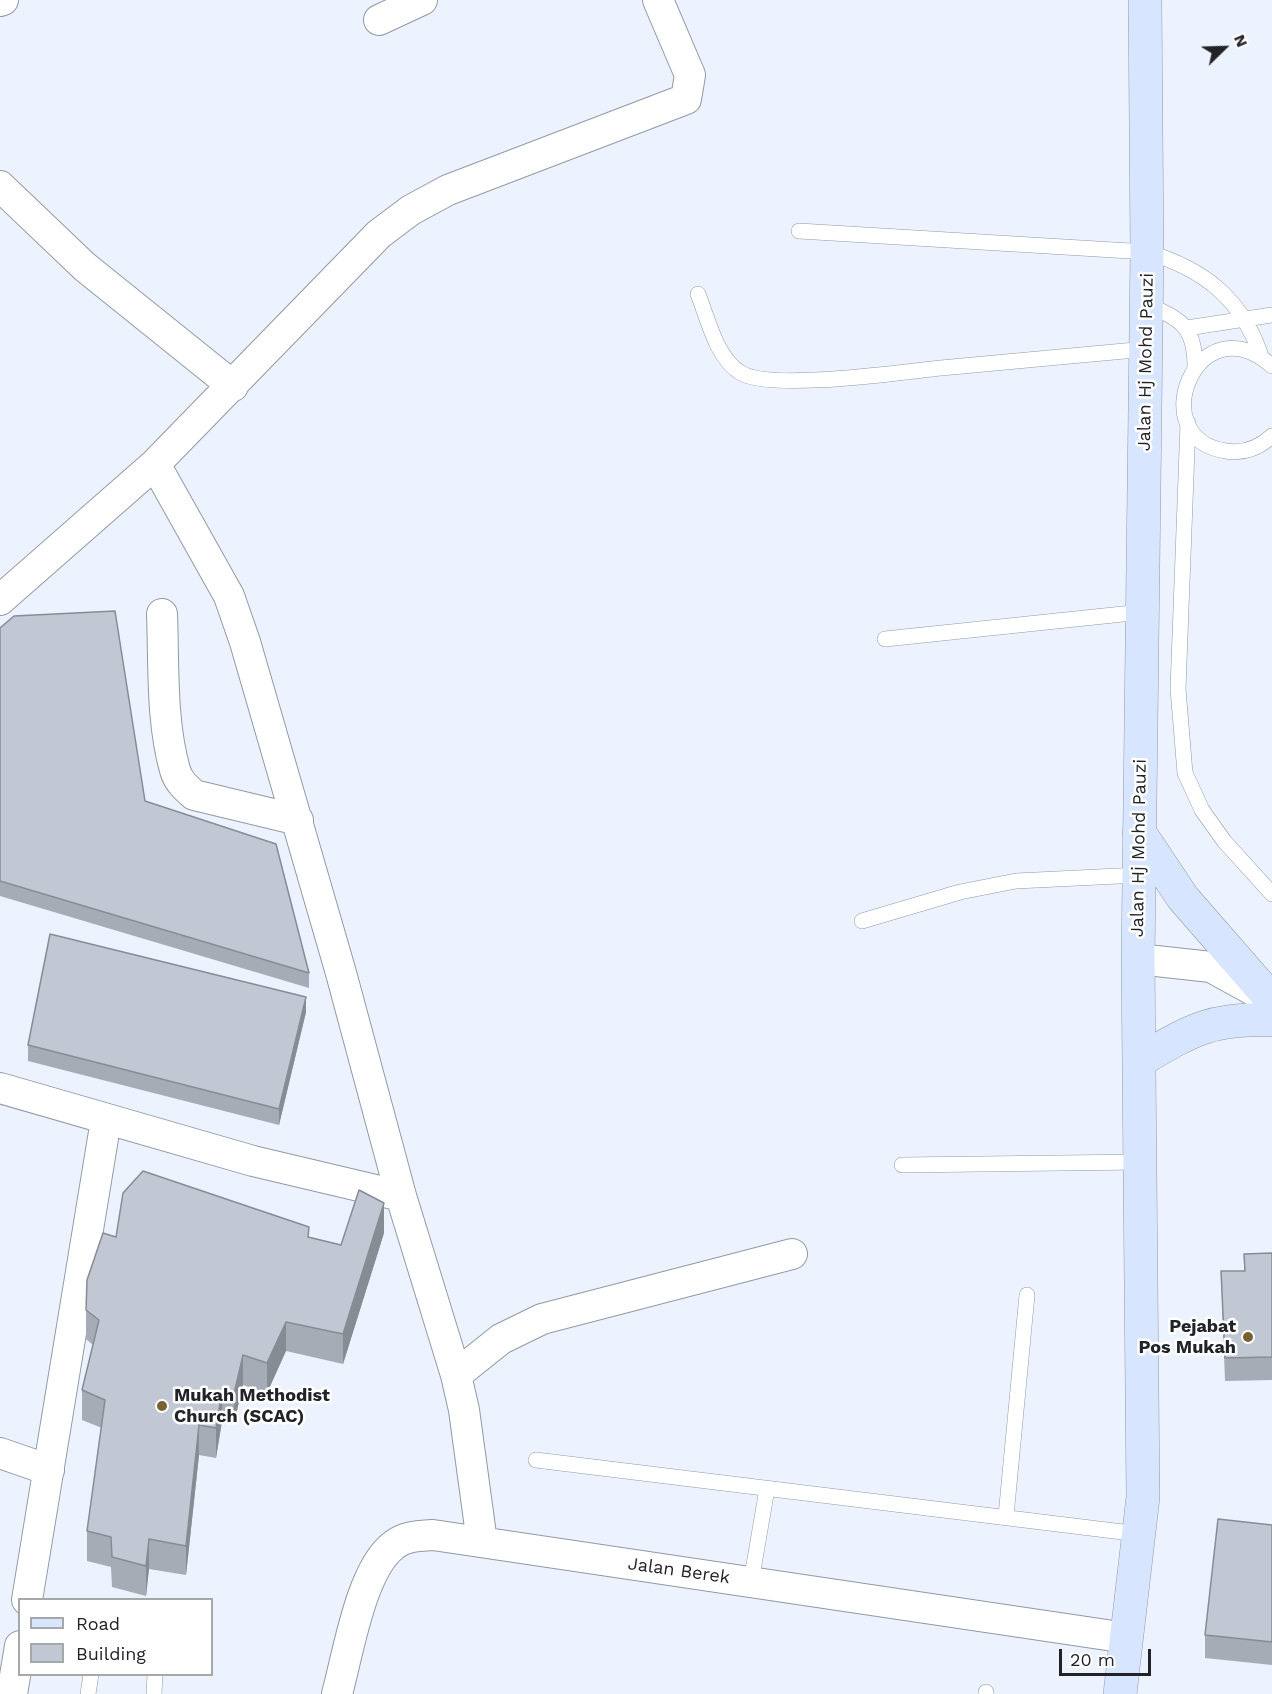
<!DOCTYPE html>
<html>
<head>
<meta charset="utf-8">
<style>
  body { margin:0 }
  #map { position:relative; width:1272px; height:1694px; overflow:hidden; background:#ecf3ff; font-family:"Work Sans",sans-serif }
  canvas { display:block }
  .legend { position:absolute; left:18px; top:1598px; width:195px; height:78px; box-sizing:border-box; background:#fff; border:2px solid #a6a7a9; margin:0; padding:8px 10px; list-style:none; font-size:18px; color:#212328 }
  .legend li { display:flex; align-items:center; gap:12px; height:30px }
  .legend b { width:30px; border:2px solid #a6a7a9 }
  .north { position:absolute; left:1194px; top:18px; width:60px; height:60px; -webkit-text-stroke:4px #fff; paint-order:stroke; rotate:67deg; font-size:16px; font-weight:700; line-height:24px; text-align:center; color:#212328 }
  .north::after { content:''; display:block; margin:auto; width:21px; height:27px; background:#212328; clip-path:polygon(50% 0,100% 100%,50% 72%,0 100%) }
  .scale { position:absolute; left:1059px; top:1649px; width:92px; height:27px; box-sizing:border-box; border:3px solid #212328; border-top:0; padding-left:8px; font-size:18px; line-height:21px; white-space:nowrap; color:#212328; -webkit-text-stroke:4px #fff; paint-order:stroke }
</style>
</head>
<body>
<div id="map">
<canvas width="1272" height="1694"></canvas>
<ul class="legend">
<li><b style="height:8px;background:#d7e5fe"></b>Road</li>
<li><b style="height:16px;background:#c1c8d3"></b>Building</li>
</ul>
<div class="north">N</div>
<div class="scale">20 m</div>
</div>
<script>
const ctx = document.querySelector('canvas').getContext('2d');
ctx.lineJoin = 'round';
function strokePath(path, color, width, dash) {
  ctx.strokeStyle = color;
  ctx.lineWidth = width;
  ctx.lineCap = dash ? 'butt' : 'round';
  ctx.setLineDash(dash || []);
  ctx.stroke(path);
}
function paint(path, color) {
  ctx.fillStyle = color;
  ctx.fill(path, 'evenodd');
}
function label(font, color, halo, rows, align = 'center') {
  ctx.font = font + ' "Work Sans",sans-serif';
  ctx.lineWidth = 5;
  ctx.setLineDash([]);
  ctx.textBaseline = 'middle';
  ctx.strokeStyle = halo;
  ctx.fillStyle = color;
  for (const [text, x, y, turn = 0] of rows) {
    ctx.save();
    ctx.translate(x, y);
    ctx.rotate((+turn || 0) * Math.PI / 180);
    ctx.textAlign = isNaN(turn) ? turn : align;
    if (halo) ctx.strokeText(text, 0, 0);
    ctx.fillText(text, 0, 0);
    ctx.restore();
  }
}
const lane = new Path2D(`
  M799,231L1147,252C1204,269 1242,299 1261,356
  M698,294C708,319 716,358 741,373C771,391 902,372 941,368C1010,362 1078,355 1146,349
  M1147,304C1181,320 1195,326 1195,367
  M1187,328L1272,315
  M1272,366C1197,300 1142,439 1226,451C1244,454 1259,448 1272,436
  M1188,423L1178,689L1185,773L1202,810L1224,841L1272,894
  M885,639L1142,612
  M862,921L960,892L1016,881L1139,875
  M902,1165L1140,1162
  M536,1460L1139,1534
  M1006,1516L1027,1295
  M751,1582L767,1489
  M88,1694L91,1674
  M154,1694L155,1674
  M986,1694V1692`);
const street = new Path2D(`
  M0,1L3,0
  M379,20L422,0
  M0,186L85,267L233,386
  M155,464L229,596L245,642L341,973L401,1196L456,1375L464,1410L482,1542
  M0,600L155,464L379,234L411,210L448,190L686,99L690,75L658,0
  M162,614C164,664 161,721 175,770C178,781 186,788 194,795L298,820
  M1138,959L1211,967L1262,995
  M0,1088L253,1161L401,1196
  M456,1375L501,1339L542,1319L792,1254
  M0,1453L49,1470
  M27,1600L106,1120
  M12,1694L20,1646
  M337,1694C348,1654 361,1569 394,1545C405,1536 419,1536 433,1535L1127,1638`);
const secondary = new Path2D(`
  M1139,832L1183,898L1272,1000
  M1139,1061C1190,1031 1211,1017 1272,1020
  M1120,1694L1143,1497L1138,959L1147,252L1145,0`);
strokePath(lane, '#9399a4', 16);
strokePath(street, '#9399a4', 32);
strokePath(secondary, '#9399a4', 34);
strokePath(lane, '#fff', 15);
strokePath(street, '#fff', 30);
strokePath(secondary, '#d7e5fe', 33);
paint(new Path2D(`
  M0,628L145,801L309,973V988L0,896Z
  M306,1012L279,1125L28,1061V1045Z
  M384,1233L343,1364L286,1351L267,1393L243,1385L234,1423L222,1421L216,1458L199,1455L186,1575L149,1569L146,1596L112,1587L111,1567L87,1561V1531L102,1428L82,1420V1390L93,1345L86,1339V1310L309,1237L341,1245Z
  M1272,1253V1380L1225,1381L1221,1271H1244V1254Z
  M1272,1525V1665L1205,1658V1635Z`), '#a6acb5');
paint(new Path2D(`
  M306,997V1012L279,1125V1109Z
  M384,1203V1233L343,1364V1334Z
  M286,1322V1351L267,1393V1363Z
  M243,1355V1385L234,1423V1394Z
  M222,1391V1421L216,1458V1428Z
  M199,1425V1455L186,1575V1546Z
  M149,1539V1569L146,1596V1566Z`), '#878c94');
const building = new Path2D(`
  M115,611L145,801L276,844L309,973L0,881V628L14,616Z
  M50,934L306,997L279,1109L28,1045Z
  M143,1171L309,1227L308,1237L341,1245L359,1190L384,1203L343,1334L286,1322L267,1363L243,1355L234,1394L222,1391L216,1428L199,1425L186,1546L149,1539L146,1566L112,1557L111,1537L87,1531L105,1400L82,1390L99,1320L86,1310L87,1280L103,1233L116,1237L123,1193Z
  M1272,1253V1357L1225,1358L1221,1271H1245L1244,1254Z
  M1218,1519L1272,1525V1642L1205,1635Z`);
paint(building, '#c1c8d3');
strokePath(building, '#878c94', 1.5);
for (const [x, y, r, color] of [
  [1248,1337,6,"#796031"],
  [162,1406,6,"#796031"]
]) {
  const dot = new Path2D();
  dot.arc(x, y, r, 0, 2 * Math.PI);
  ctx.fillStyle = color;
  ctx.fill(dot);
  strokePath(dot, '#fff', 2);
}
label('18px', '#212328', '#fff', [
  ["Jalan Hj Mohd Pauzi",1146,362,-89],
  ["Jalan Hj Mohd Pauzi",1139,848,-89],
  ["Jalan Berek",679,1571,8]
]);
label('bold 18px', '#212328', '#fff', [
  ["Pejabat",1236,1327],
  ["Pos Mukah",1236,1348],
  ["Mukah Methodist",174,1396,"left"],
  ["Church (SCAC)",174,1417,"left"]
], 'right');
</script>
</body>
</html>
